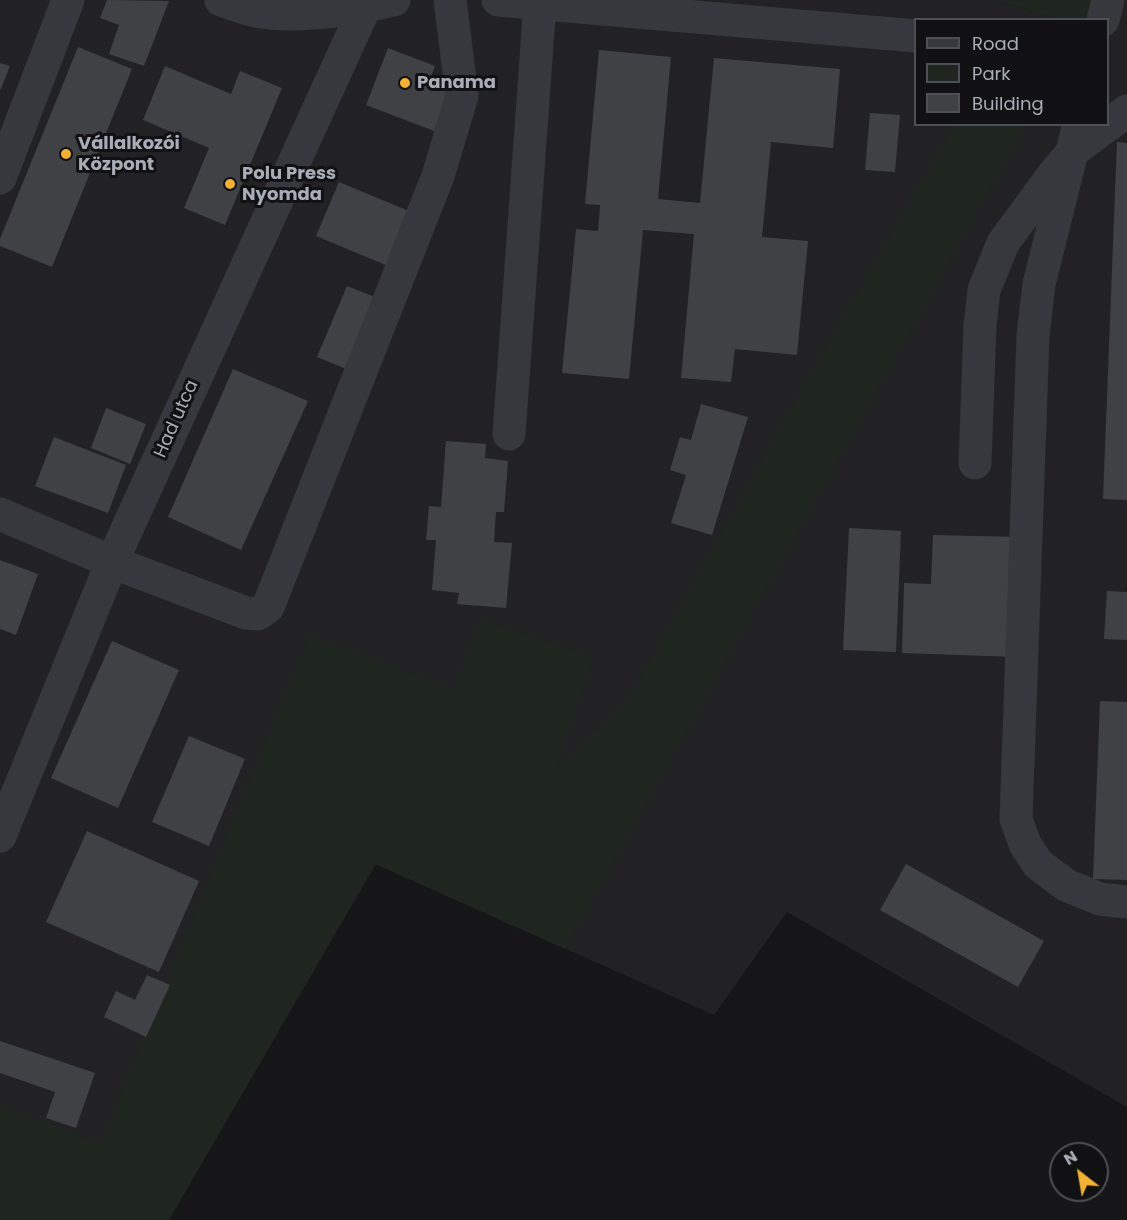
<!DOCTYPE html>
<html>
<head>
<meta charset="utf-8">
<style>
  body { margin:0 }
  #map { position:relative; width:1127px; height:1220px; overflow:hidden; background:#161618; font-family:Poppins,sans-serif }
  canvas { display:block }
  .legend { position:absolute; left:914px; top:18px; width:195px; height:108px; box-sizing:border-box; background:#111113; border:2px solid #4d4f55; margin:0; padding:8px 10px; list-style:none; font-size:18px; color:#a8adb8 }
  .legend li { display:flex; align-items:center; gap:12px; height:30px }
  .legend b { width:30px; border:2px solid #4d4f55 }
  .north { position:absolute; left:1049px; top:1142px; width:60px; height:60px; box-sizing:border-box; background:#111113; border:2px solid #4d4f55; border-radius:50%; rotate:329deg; font-size:16px; font-weight:700; line-height:24px; text-align:center; color:#a8adb8 }
  .north::after { content:''; display:block; margin:auto; width:21px; height:27px; background:#f2b134; clip-path:polygon(50% 0,100% 100%,50% 72%,0 100%) }
</style>
</head>
<body>
<div id="map">
<canvas width="1127" height="1220"></canvas>
<ul class="legend">
<li><b style="height:8px;background:#37383d"></b>Road</li>
<li><b style="height:16px;background:#1e261f"></b>Park</li>
<li><b style="height:16px;background:#404145"></b>Building</li>
</ul>
<div class="north">N</div>
</div>
<script>
const ctx = document.querySelector('canvas').getContext('2d');
ctx.lineJoin = 'round';
function paint(path, color) {
  ctx.fillStyle = color;
  ctx.fill(path, 'evenodd');
}
function strokePath(path, color, width, dash) {
  ctx.strokeStyle = color;
  ctx.lineWidth = width;
  ctx.lineCap = dash ? 'butt' : 'round';
  ctx.setLineDash(dash || []);
  ctx.stroke(path);
}
function label(font, color, halo, rows, align = 'center') {
  ctx.font = font + ' Poppins,sans-serif';
  ctx.lineWidth = 6;
  ctx.setLineDash([]);
  ctx.textBaseline = 'middle';
  ctx.strokeStyle = halo;
  ctx.fillStyle = color;
  for (const [text, x, y, turn = 0] of rows) {
    ctx.save();
    ctx.translate(x, y);
    ctx.rotate((+turn || 0) * Math.PI / 180);
    ctx.textAlign = isNaN(turn) ? turn : align;
    if (halo) ctx.strokeText(text, 0, 0);
    ctx.fillText(text, 0, 0);
    ctx.restore();
  }
}
paint(new Path2D(`
  M0,0H997L1055,19L916,20V124H1108V37H1109L1119,0H1127V1107L787,912L714,1015L376,864L169,1220H0Z`), '#222225');
paint(new Path2D(`
  M997,0H1119L1109,38L1108,37V20L1055,19Z
  M954,125H1026L565,949L375,864L169,1220H0V1105L100,1143L309,634L454,689L479,618L594,657L556,768L629,697L815,365Z`), '#1e261f');
paint(new Path2D(`
  M107,0L169,1L144,66L109,54L119,25L100,18Z
  M78,47L132,69L52,267L0,246V239Z
  M388,48L435,66L430,79L451,87L434,131L366,105Z
  M599,50L671,57L658,199L700,203L714,58L840,69L833,148L771,142L762,237L808,241L797,355L735,349L731,382L681,378L694,234L643,230L629,379L562,373L576,229L598,231L600,205L585,204Z
  M0,63L10,66L0,91Z
  M165,66L231,94L240,71L282,88L225,225L184,208L209,148L143,120Z
  M870,113L900,115L895,172L865,170Z
  M1117,142L1127,143V500L1103,499Z
  M339,182L416,214L393,268L316,236Z
  M347,286L385,301L356,373L317,357Z
  M233,369L308,401L241,550L168,517Z
  M701,404L748,417L712,535L671,523L686,475L670,470L680,437L691,440Z
  M106,408L146,424L130,464L91,448Z
  M54,437L126,465L108,513L35,486Z
  M446,441L486,444L485,458L508,461L504,512H496L494,542L512,543L506,608L457,604L459,593L432,590L436,540H426L429,506L441,507Z
  M849,528L901,531L896,652L843,650Z
  M933,535L1020,537L1016,657L902,653L904,583L931,584Z
  M0,560L38,574L16,635L0,629Z
  M1107,591L1127,592V640L1104,639Z
  M112,641L179,670L118,808L51,778Z
  M1100,701L1127,702V880L1093,879Z
  M189,736L245,759L209,846L152,822Z
  M87,831L199,881L159,972L46,922Z
  M906,864L1044,941L1018,987L880,910Z
  M147,975L170,985L146,1037L104,1017L116,991L135,1000Z
  M0,1041L95,1073L76,1128L46,1118L55,1092L0,1073Z`), '#404145');
strokePath(new Path2D(`
  M221,0C234,4 247,10 261,12C300,18 355,9 394,0
  M498,0L916,36
  M1103,20L1108,0
  M1079,124L1039,284L1033,336L1016,819L1025,844L1038,864L1066,885L1100,899L1127,902
  M0,178L68,0
  M509,434L540,3
  M975,463L980,325L984,290L1003,243L1053,175L1073,151L1127,111
  M0,514L112,562L246,613L258,614L268,607L438,176L462,96L450,0
  M0,836L112,562L365,7`), '#37383d', 33);
for (const [x, y, r, color] of [
  [405,83,6,"#f2b134"],
  [66,154,6,"#f2b134"],
  [230,184,6,"#f2b134"]
]) {
  const dot = new Path2D();
  dot.arc(x, y, r, 0, 2 * Math.PI);
  ctx.fillStyle = color;
  ctx.fill(dot);
  strokePath(dot, '#111113', 2);
}
label('bold 18px', '#a8adb8', '#111113', [
  ["Panama",417,83],
  ["Vállalkozói",78,144],
  ["Központ",78,165],
  ["Polu Press",242,174],
  ["Nyomda",242,195]
], 'left');
label('18px', '#a8adb8', '#111113', [
  ["Had utca",177,419,-66]
]);
</script>
</body>
</html>
